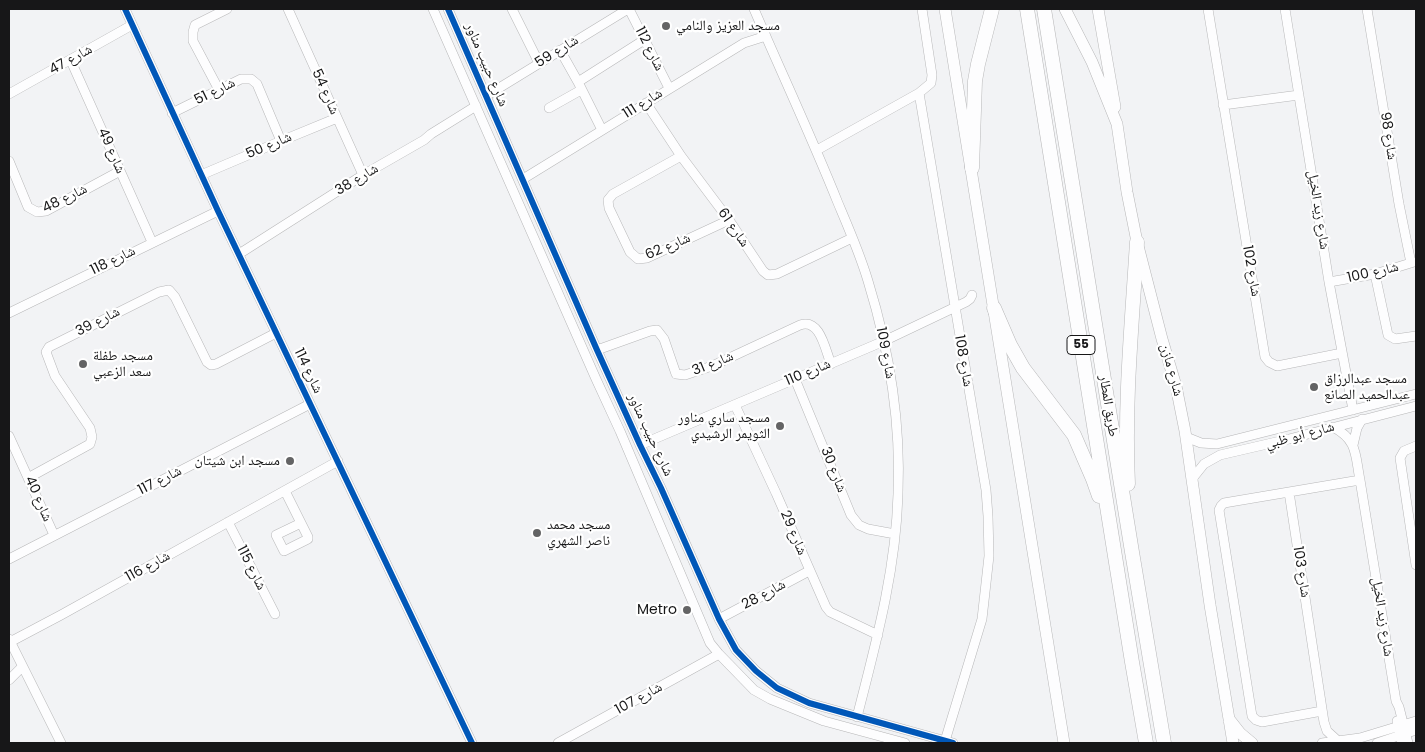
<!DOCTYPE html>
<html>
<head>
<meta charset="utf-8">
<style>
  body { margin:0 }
  #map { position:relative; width:1425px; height:752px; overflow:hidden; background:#f2f3f5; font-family:Poppins,sans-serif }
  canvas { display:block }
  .frame { position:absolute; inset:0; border:10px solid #171718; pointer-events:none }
</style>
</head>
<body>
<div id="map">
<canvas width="1425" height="752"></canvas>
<div class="frame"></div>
</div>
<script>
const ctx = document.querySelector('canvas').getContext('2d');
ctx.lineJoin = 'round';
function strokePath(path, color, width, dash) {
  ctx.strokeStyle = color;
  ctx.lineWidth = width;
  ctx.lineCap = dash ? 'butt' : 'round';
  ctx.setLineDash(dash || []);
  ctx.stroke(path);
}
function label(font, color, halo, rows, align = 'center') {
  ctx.font = font + ' Poppins,"Noto Naskh Arabic",sans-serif';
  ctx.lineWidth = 4.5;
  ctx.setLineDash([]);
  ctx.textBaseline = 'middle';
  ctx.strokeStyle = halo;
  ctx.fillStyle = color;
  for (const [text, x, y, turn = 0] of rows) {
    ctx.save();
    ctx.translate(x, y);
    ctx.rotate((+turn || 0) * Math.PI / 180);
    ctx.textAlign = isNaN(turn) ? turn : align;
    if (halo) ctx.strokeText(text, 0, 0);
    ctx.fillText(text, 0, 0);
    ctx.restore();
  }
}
const minor = new Path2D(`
  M125,9L218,211L472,743
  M288,9L363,175
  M433,9L596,379L620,431L710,643L719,654L754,690L770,699L824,721L905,743
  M448,9L597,350L640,445L661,488L719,619L736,650L756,671L777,688L809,703L953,743
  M512,9L539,63
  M629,9L669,88
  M754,9C782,74 812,138 838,203C849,229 860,254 868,281C889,349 901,422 898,494C896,570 876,643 857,717
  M1208,9L1265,357L1269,362L1277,366L1342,353
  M1285,9L1329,282L1353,410
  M1367,9L1399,204L1411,263
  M560,50L578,82L602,130
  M71,61L152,242
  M578,82L644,40
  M219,90L193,41V32L195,25L227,9
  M919,93L986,490L988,516L989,556L982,619L945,741
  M9,94L132,25
  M486,96L628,9
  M646,103L681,156L729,220L763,271L768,275L777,274L852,238
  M1223,105L1299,95
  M549,108L581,90
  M172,113L241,79H251L257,84L281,141
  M817,150L919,93L931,83L932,75L922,9
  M681,156L613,194L608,200L609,208L630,252L638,259L647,258L729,220
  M9,161L28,207L37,212L46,211L120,171
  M201,175L281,141L337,118
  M523,179L744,43L766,36
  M239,254L363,175L424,140L431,134L476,106
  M1375,274L1388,335L1395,339L1416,336
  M1329,282L1375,274L1414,262
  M9,313L218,211
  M597,350L650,331L657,330L664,339L675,371L676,374L685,375L712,366L800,325C820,318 825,349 831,364
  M795,379L851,515L859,525L868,529L895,534
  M735,405L776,493L826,607L830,612L878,635
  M1333,427C1358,440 1355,455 1360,480L1396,701L1399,707L1408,743
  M9,436L54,535
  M1186,437L1201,443L1217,444L1416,394
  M640,445L884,341L966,302L970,299L972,295
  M1353,445L1357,428L1362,419
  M1416,446L1404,451L1400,458L1416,565
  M28,478L90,444L92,437L90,428L55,376L46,352L49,347L159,292L169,290L175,297L207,362L211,365L216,364L276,333
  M1192,479L1204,464L1220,455L1289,439L1416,406
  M285,491L308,537V539L284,551L276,535L301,523
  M1289,492L1324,722L1327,731L1338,741
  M228,522L275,614
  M9,559L310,404
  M719,619L809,571
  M9,639L61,743
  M10,642L61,615L338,461
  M9,680L22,667
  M1322,711L1262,722L1256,720L1252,716L1219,510L1221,506L1224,503L1360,480
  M1397,721L1402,743
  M558,743L719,654
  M1322,743L1360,738L1416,721
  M1377,743L1416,730`);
const major = new Path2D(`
  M945,9L1064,743
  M1065,9L1092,62L1117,124L1127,192L1137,242L1162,339L1176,386L1185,431L1210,605L1233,743
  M1098,9L1115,107
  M1229,719L1240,733L1252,743`);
const highway = new Path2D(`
  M1027,9L1132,662L1146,743
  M1044,9L1132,552L1164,743
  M972,168L975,81L978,64L992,9
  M994,308L1010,345L1023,368L1074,435L1093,479L1099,496
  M1128,484C1124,403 1132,323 1137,242`);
strokePath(minor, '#b7b7b8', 10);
strokePath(major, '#b7b7b8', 12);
strokePath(highway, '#b7b7b8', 15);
strokePath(minor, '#fdfdfe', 9);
strokePath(major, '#fdfdfe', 11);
strokePath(highway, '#fdfdfe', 14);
strokePath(new Path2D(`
  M125,9L218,211L472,743
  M448,9L597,350L640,445L661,488L719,619L736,650L756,671L777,688L809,703L953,743`), '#0057b8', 6);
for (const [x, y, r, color] of [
  [666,26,5,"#646465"],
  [83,364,5,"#646465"],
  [1314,387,5,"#646465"],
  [780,426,5,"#646465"],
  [290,461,5,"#646465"],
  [537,533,5,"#646465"],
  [687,610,5,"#646465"]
]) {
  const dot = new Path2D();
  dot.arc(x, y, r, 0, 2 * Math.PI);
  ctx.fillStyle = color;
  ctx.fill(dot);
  strokePath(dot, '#fff', 2);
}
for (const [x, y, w] of [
  [1081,345,28]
]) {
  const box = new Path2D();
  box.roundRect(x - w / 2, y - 9.5, w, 19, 4);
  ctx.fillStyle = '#fff';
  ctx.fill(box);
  strokePath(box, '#171718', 1);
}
label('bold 12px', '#171718', null, [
  ["55",1081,345]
]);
label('14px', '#171718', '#fff', [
  ["مسجد العزيز والنامي",676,26],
  ["مسجد طفلة",93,356],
  ["سعد الزعبي",93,372],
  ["مسجد عبدالرزاق",1324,379],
  ["عبدالحميد الصانع",1324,395],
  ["مسجد ساري مناور",770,418,"right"],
  ["الثويمر الرشيدي",770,434,"right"],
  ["مسجد ابن شيتان",280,461,"right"],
  ["مسجد محمد",547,525],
  ["ناصر الشهري",547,541],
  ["Metro",677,610,"right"]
], 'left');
label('14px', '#171718', '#fff', [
  ["شارع 112",649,49,63],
  ["شارع 59",557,52,-32],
  ["شارع 47",71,60,-29],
  ["شارع حبيب مناور",486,65,67],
  ["شارع 51",215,92,-26],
  ["شارع 54",325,92,66],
  ["شارع 111",643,104,-32],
  ["شارع 98",1388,136,81],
  ["شارع 50",269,146,-23],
  ["شارع 49",111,151,66],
  ["شارع 38",357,180,-31],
  ["شارع 48",65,199,-26],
  ["شارع زيد الخيل",1318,210,81],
  ["شارع 61",733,228,55],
  ["شارع 62",668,247,-23],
  ["شارع 118",113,261,-26],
  ["شارع 102",1251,271,80],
  ["شارع 100",1373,273,-13],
  ["شارع 39",98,322,-27],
  ["شارع 109",885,353,79],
  ["شارع 108",963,361,80],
  ["شارع 31",713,364,-22],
  ["شارع مازن",1171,370,75],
  ["شارع 114",308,371,64],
  ["شارع 110",808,373,-23],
  ["طريق المطار",1108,406,81],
  ["شارع حبيب مناور",650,435,65],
  ["شارع أبو ظبي",1300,436,-15],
  ["شارع 30",833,470,68],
  ["شارع 117",160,481,-27],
  ["شارع 40",38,499,66],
  ["شارع 29",793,533,67],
  ["شارع 116",148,567,-29],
  ["شارع 115",251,568,63],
  ["شارع 103",1301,572,81],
  ["شارع 28",764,595,-28],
  ["شارع زيد الخيل",1382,617,81],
  ["شارع 107",639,699,-29]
]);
</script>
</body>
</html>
